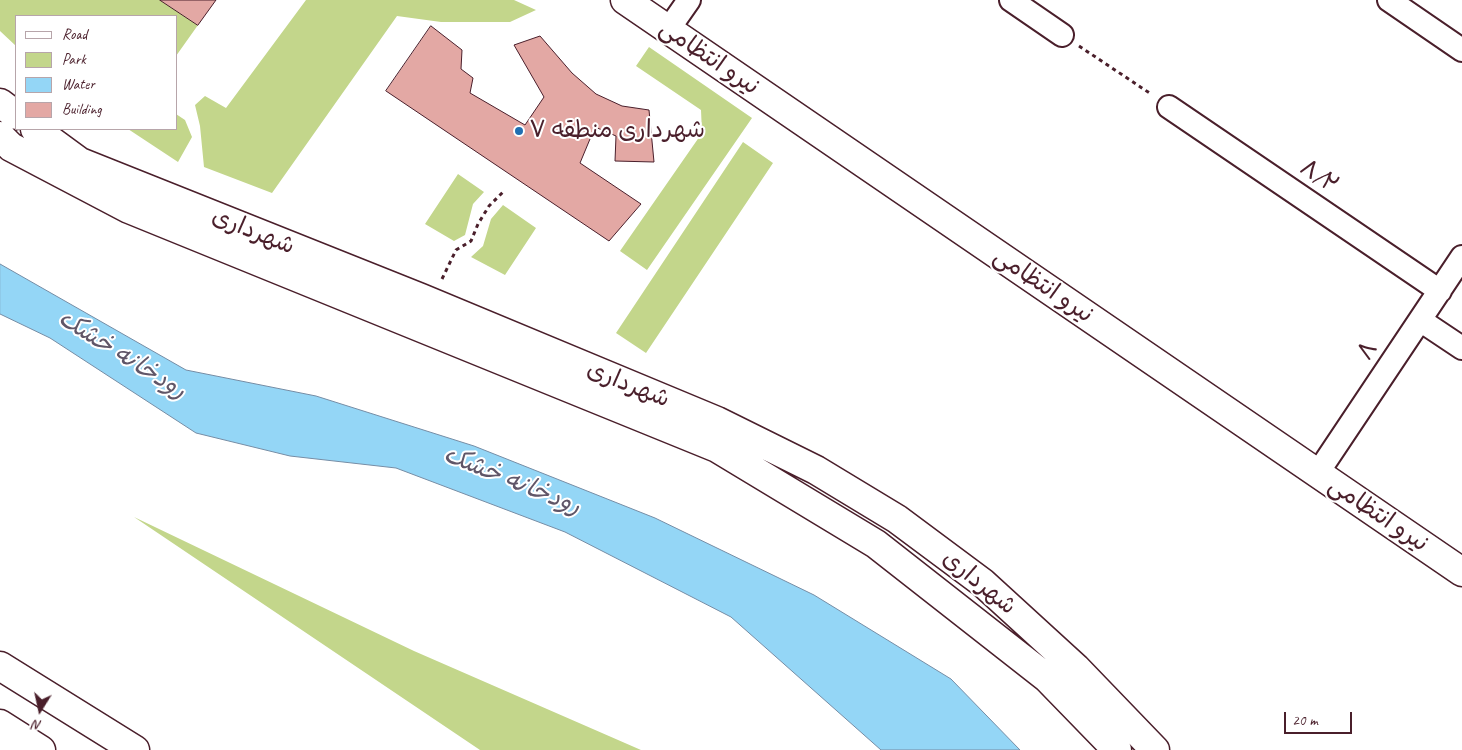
<!DOCTYPE html>
<html>
<head>
<meta charset="utf-8">
<style>
  body { margin:0 }
  #map { position:relative; width:1462px; height:750px; overflow:hidden; background:#fff; font-family:Caveat,sans-serif }
  canvas { display:block }
  .legend { position:absolute; left:15px; top:15px; width:162px; height:115px; box-sizing:border-box; background:#fff; border:1px solid #b7a5aa; margin:0; padding:6px 9px; list-style:none; font-size:15px; color:#4a1f2b }
  .legend li { display:flex; align-items:center; gap:10px; height:25px }
  .legend b { width:25px; border:1px solid #b7a5aa }
  .north { position:absolute; left:15px; top:685px; width:50px; height:50px; -webkit-text-stroke:4px #fff; paint-order:stroke; rotate:190deg; font-size:14px; font-weight:700; line-height:20px; text-align:center; color:#4a1f2b }
  .north::after { content:''; display:block; margin:auto; width:18px; height:22px; background:#4a1f2b; clip-path:polygon(50% 0,100% 100%,50% 72%,0 100%) }
  .scale { position:absolute; left:1284px; top:712px; width:68px; height:22px; box-sizing:border-box; border:2px solid #4a1f2b; border-top:0; padding-left:6px; font-size:15px; line-height:18px; white-space:nowrap; color:#4a1f2b; -webkit-text-stroke:4px #fff; paint-order:stroke }
</style>
</head>
<body>
<div id="map">
<canvas width="1462" height="750"></canvas>
<ul class="legend">
<li><b style="height:6px;background:#fff"></b>Road</li>
<li><b style="height:14px;background:#c3d68b"></b>Park</li>
<li><b style="height:14px;background:#94d6f6"></b>Water</li>
<li><b style="height:14px;background:#e3a8a4"></b>Building</li>
</ul>
<div class="north">N</div>
<div class="scale">20 m</div>
</div>
<script>
const ctx = document.querySelector('canvas').getContext('2d');
ctx.lineJoin = 'round';
function paint(path, color) {
  ctx.fillStyle = color;
  ctx.fill(path, 'evenodd');
}
function strokePath(path, color, width, dash) {
  ctx.strokeStyle = color;
  ctx.lineWidth = width;
  ctx.lineCap = dash ? 'butt' : 'round';
  ctx.setLineDash(dash || []);
  ctx.stroke(path);
}
function label(font, color, halo, rows, align = 'center') {
  ctx.font = font + ' Caveat,"Playpen Sans Arabic",sans-serif';
  ctx.lineWidth = 4;
  ctx.setLineDash([]);
  ctx.textBaseline = 'middle';
  ctx.strokeStyle = halo;
  ctx.fillStyle = color;
  for (const [text, x, y, turn = 0] of rows) {
    ctx.save();
    ctx.translate(x, y);
    ctx.rotate((+turn || 0) * Math.PI / 180);
    ctx.textAlign = isNaN(turn) ? turn : align;
    if (halo) ctx.strokeText(text, 0, 0);
    ctx.fillText(text, 0, 0);
    ctx.restore();
  }
}
paint(new Path2D(`
  M0,0H160L198,25L176,56V16H16V46L0,31Z
  M306,0H514L536,10L510,22H441L397,16L272,193L204,167L200,126L195,105L205,96L226,108Z
  M649,47L752,118L647,270L620,251L702,133L701,110L636,66Z
  M176,114L185,120L192,137L178,162L128,129H176Z
  M743,142L773,163L646,353L616,333Z
  M458,174L484,192L473,204L465,235L454,241L425,224Z
  M503,205L536,228L505,275L471,257L483,246L491,219Z
  M134,517L414,651L641,750H480Z`), '#c3d68b');
const water = new Path2D(`
  M0,264L186,370L316,396L474,446L655,518L814,595L951,679L1020,750H881L731,617L565,532L396,468L290,456L196,433L50,338L0,314Z`);
paint(water, '#94d6f6');
strokePath(water, '#768da5', 1);
const building = new Path2D(`
  M160,0H216L198,25Z
  M431,26L462,50L461,69L473,78L470,93L525,125L544,97L514,45L540,36L572,73L596,94L622,106L649,110L654,162L615,161L616,136L595,127L580,163L641,204L609,241L386,91Z`);
paint(building, '#e3a8a4');
strokePath(building, '#4a1f2b', 1);
const minor = new Path2D(`
  M1011,0L1062,35
  M1389,0L1462,50
  M668,30L689,0
  M1169,107L1440,291
  M1420,320L1462,348
  M1317,474L1462,257
  M6,750L14,733`);
const tertiary = new Path2D(`
  M625,0L1462,572
  M0,103L16,115
  M35,129L80,162L421,298L717,421L816,470L897,519L983,583L1076,668L1155,750
  M0,136L11,147L129,209L717,448L876,544L1047,678L1117,750`);
const secondary = new Path2D(`
  M0,666L135,750
  M0,724L41,750`);
strokePath(minor, '#4a1f2b', 26);
strokePath(tertiary, '#4a1f2b', 31);
strokePath(secondary, '#4a1f2b', 31);
strokePath(new Path2D(`
  M1079,46L1151,94
  M442,279L456,250L471,241L478,224L489,206L504,191`), '#4a1f2b', 3, [4, 4]);
strokePath(minor, '#fff', 22);
strokePath(tertiary, '#fff', 28);
strokePath(secondary, '#fff', 28);
for (const [x, y, r, color] of [
  [519,131,5,"#1f6fb2"]
]) {
  const dot = new Path2D();
  dot.arc(x, y, r, 0, 2 * Math.PI);
  ctx.fillStyle = color;
  ctx.fill(dot);
  strokePath(dot, '#fff', 2);
}
label('24px', '#4a1f2b', '#fff', [
  ["نیرو انتظامی",709,58,34],
  ["۸/۲",1319,177,34],
  ["شهرداری",253,232,22],
  ["نیرو انتظامی",1043,286,34],
  ["۸",1368,351,-56],
  ["شهرداری",628,385,22],
  ["نیرو انتظامی",1378,515,34],
  ["شهرداری",979,583,39]
]);
label('24px', '#4a1f2b', '#fff', [
  ["شهرداری منطقه ۷",529,131]
], 'left');
label('italic 25px', '#605668', '#fff', [
  ["رودخانه خشک",122,355,32],
  ["رودخانه خشک",512,481,22]
]);
</script>
</body>
</html>
